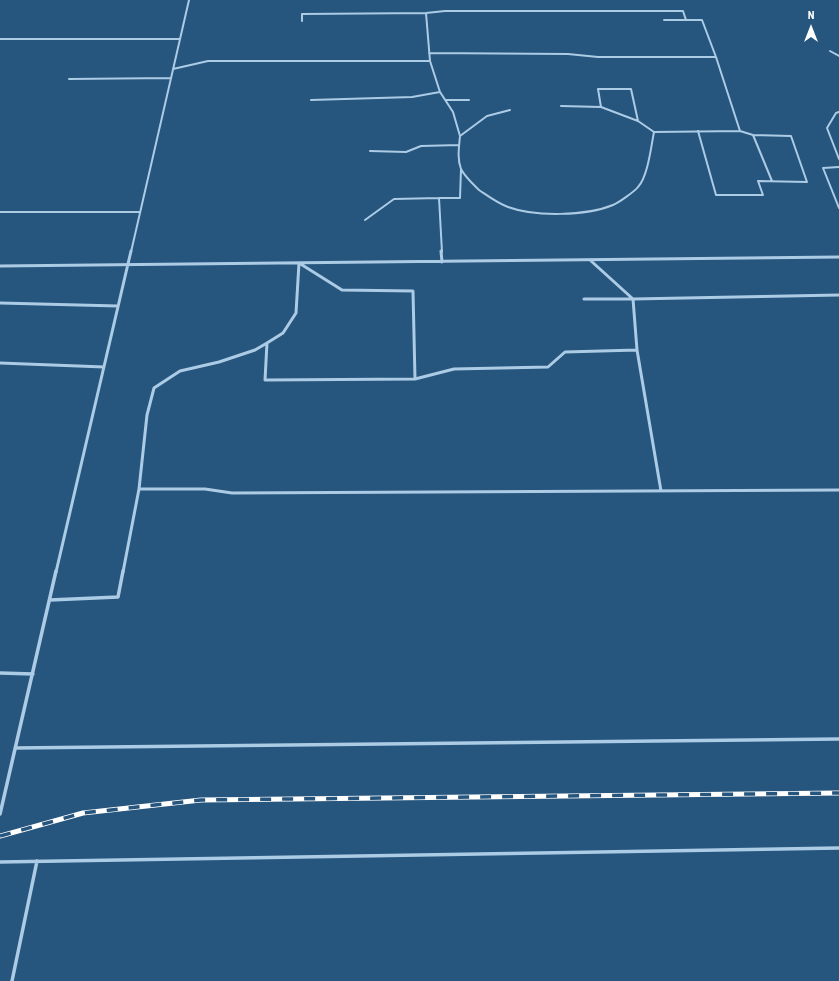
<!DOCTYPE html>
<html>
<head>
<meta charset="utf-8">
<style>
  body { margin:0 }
  #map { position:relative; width:839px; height:981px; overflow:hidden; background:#26557e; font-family:"Roboto Condensed",sans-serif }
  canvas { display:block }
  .north { position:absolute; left:791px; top:8px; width:40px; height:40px; -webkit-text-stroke:3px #26557e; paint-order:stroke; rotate:0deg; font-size:11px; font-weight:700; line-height:16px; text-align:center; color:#fff }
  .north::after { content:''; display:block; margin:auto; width:14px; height:18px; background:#fff; clip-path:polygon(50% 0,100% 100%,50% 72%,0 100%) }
</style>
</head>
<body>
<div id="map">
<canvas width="839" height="981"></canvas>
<div class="north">N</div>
</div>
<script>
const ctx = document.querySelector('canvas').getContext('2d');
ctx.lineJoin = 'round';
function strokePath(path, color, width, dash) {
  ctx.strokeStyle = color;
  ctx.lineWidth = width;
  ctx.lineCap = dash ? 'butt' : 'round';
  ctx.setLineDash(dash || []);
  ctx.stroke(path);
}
strokePath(new Path2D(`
  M426,13L445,11H683L686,20
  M0,39H180
  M830,51L839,56
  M429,53L568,54L598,57H716L702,20H664
  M430,61L440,92L453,112L460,136
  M173,69L208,61H430L426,13L302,14V21
  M69,79L171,78
  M311,100L412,97L440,92
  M446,100H469
  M561,106L601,107L598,89H631L638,121L654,132
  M601,107L638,121
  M510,110L487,116L460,136C459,147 457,159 461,169C465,177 473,184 479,190C488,196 497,203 508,207C535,217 586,216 613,205C618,203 634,192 638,187C648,176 651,147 654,132L740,131L716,57
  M839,112L836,113L827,128L839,159
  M698,131L716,195H763L758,181L807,182L791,136L753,135L772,181
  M740,131L753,135
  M370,151L406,152L421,146L459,145
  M839,167L823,168L839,208
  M0,212H140
  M365,220L394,199L439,198
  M131,252L189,0
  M442,252L439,198H460L461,169`), '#accbe5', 2);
strokePath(new Path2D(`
  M441,251L442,262
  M590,260L633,299L839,295
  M299,263L342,290L413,291L415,379L265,380L267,343L283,333L296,313Z
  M0,266L839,257
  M0,303L118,306
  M637,350L661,491
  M0,363L104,367
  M415,379L454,369L548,367L565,352L637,350L633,299H584
  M139,489L147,415L154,388L180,371L219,362L255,350L267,343
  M56,572L131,251
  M123,572L139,489H205L232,493L839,490`), '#accbe5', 3);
strokePath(new Path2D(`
  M50,600L118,597L123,571
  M0,673L33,674
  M15,748L839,739
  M0,814L56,571
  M0,862L839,848
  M12,981L37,861`), '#accbe5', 3.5);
const rail = new Path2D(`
  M0,836L83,813L201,800L839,793`);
strokePath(rail, '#fff', 5);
strokePath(rail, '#26557e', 3.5, [11]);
</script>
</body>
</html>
